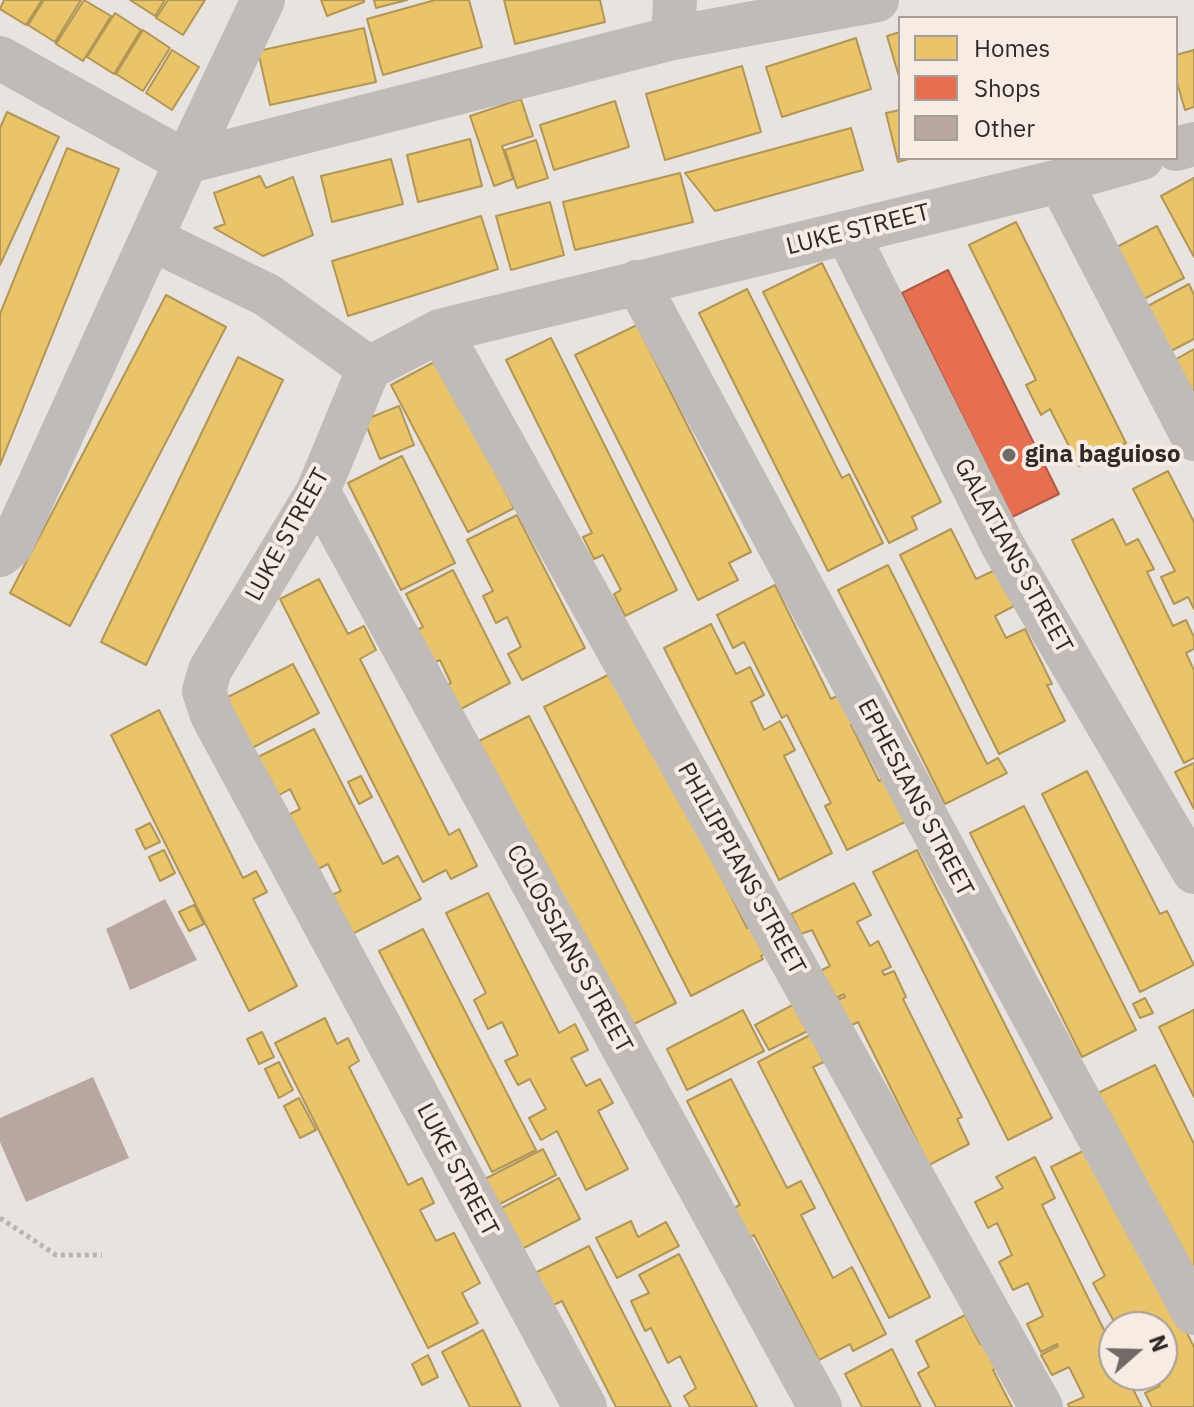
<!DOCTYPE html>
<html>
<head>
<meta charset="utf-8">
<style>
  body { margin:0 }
  #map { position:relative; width:1194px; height:1407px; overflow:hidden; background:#e8e3de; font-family:"IBM Plex Sans",sans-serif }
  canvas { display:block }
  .legend { position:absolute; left:898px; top:16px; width:280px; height:144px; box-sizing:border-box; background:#f6ece4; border:2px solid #a79e98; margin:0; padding:10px 14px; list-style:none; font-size:24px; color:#312926 }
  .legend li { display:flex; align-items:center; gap:16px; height:40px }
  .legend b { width:40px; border:2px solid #a79e98 }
  .north { position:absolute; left:1098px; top:1311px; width:80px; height:80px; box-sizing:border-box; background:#f6ece4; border:2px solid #a79e98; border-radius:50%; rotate:70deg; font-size:22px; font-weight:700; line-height:32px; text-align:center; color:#312926 }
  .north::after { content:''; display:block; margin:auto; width:28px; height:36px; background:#716a66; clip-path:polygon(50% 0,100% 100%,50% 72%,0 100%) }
</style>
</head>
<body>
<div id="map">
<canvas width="1194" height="1407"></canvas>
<ul class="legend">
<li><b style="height:22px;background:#e9c46a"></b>Homes</li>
<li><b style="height:22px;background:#e76f51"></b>Shops</li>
<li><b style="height:22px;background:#baa6a1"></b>Other</li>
</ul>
<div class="north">N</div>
</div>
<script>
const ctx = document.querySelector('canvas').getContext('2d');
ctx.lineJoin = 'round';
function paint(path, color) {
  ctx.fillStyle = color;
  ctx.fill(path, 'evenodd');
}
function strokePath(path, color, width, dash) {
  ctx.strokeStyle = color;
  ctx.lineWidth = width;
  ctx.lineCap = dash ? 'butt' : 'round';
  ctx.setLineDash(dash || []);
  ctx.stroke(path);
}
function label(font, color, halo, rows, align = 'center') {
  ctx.font = font + ' "IBM Plex Sans",sans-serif';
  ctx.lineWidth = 8;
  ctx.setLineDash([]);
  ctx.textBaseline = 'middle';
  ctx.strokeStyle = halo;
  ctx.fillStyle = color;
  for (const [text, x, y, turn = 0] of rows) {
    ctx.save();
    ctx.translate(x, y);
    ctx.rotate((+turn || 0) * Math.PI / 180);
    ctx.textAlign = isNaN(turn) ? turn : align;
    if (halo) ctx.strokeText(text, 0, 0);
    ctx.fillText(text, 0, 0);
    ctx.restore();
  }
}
const homes = new Path2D(`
  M4,0H42L26,25L0,9Z
  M44,0H81L55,42L28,25Z
  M84,0L111,16L83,61L56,44Z
  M130,0H165L155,16Z
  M168,0H205L183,35L156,18Z
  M321,0H364V2L327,16Z
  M374,0H407L376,8Z
  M435,0H469L482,47L383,75L367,19Z
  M504,0H600L605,22L515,44Z
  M115,13L141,30L114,74L87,57Z
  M364,28L376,82L270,105L258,51Z
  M143,30L170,48L143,91L116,74Z
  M900,32V80L887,36Z
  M856,38L871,89L782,117L766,67Z
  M172,50L199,67L172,110L146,93Z
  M1194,50V107L1185,110L1176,79V55Z
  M742,66L761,132L665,160L646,94Z
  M521,99L533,136L502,146L513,179L494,186L470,116Z
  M615,101L629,147L554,170L540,125Z
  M900,110V158H912L898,162L886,113Z
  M7,112L59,137L0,265V128Z
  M851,128L863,170L715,211L685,173Z
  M470,139L482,186L418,202L407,155Z
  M536,140L548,178L517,188L505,150Z
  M67,148L119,169L0,465V314Z
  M391,159L403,204L332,222L321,176Z
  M680,173L693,222L575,250L563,202Z
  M260,176L266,188L293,177L313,235L263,256L214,228L225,224L214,193Z
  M1194,178V257L1161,196Z
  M550,202L564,255L511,270L496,216Z
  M481,216L498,269L348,316L332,261Z
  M1016,222L1126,443L1079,466L1050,409L1041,415L1026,385L1036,380L969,245Z
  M1157,226L1184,278L1140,301L1113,249Z
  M822,263L941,502L912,517L917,529L889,543L763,292Z
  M1189,284L1194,295V339L1167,353L1144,308Z
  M747,289L842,478L849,474L883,543L828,571L699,313Z
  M166,295L226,327L70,626L10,593Z
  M637,325L751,552L729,563L738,580L698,600L575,355Z
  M551,338L677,590L625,616L614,594L621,590L603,555L594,559L583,537L592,533L506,360Z
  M1194,349V406L1171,362Z
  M238,357L283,380L146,665L101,642Z
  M438,360L514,508L468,532L391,385Z
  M399,406L414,445L380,459L364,420Z
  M402,456L455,563L401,590L348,483Z
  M1168,471L1194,522V609L1188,597L1174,604L1161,577L1175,571L1133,489Z
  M517,515L585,648L522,680L508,654L521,647L507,617L496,623L483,596L493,591L467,540Z
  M1113,519L1126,545L1138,539L1154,569L1147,572L1173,626L1186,620L1194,637V649L1186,653L1194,670V758L1184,763L1072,540Z
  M951,529L976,579L995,570L1014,606L995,616L1006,638L1025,629L1052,684L1047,685L1065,721L999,754L900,555Z
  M888,565L987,764L998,758L1007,773L945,804L838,590Z
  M453,570L510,683L457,711L445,686L451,683L440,660L429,665L413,632L423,627L406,594Z
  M319,579L348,634L364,626L376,650L360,659L449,835L459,829L477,866L451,879L446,870L423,882L280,599Z
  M775,585L831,699L843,693L857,722L851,725L879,781L890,775L911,819L847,850L825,806L831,803L787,715L782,718L744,642L733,648L717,615Z
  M711,624L736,674L750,667L764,695L751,702L764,730L780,721L795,750L784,756L832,853L779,880L664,648Z
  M293,664L319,713L250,749L224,699Z
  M618,670L747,928L756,923L770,951L761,956L763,959L691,996L544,707Z
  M159,710L243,878L256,871L267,892L253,899L297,986L249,1011L111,735Z
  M529,716L676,1003L624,1029L477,742Z
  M314,729L383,864L398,856L421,899L352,934L332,895L341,891L328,864L310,873L282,818L300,809L290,789L276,797L256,758Z
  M1194,763V809L1175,772Z
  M1087,771L1160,914L1167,911L1194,965L1140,992L1042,794Z
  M361,776L372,797L359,804L348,782Z
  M1024,806L1136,1030L1082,1057L970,833Z
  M150,823L160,842L145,849L136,830Z
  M164,850L175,873L160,881L149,857Z
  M917,850L1052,1118L1008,1140L873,872Z
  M854,883L871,915L857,922L870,946L878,941L891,967L882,971L884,975L894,971L906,997L903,999L962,1117L957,1119L969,1144L929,1165L858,1022L846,1028L832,1002L845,997L844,994L832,1000L818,972L830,966L812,930L801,934L791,914Z
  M488,893L559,1033L575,1024L588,1050L571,1058L586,1086L600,1079L613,1103L598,1111L628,1169L586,1190L557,1131L541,1140L529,1118L546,1109L530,1079L518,1085L505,1061L518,1055L502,1022L488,1029L474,1000L486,993L446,913Z
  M194,905L204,924L189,931L179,912Z
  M423,929L536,1150L492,1172L379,951Z
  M1145,998L1153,1013L1140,1018L1133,1004Z
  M802,1000L816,1027L769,1050L755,1025Z
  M743,1010L764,1051L687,1090L667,1049Z
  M1194,1010V1097L1159,1027Z
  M325,1018L337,1044L348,1038L359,1061L349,1067L408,1185L422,1178L434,1203L420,1210L436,1241L454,1233L480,1283L462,1293L478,1323L428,1348L275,1043Z
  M262,1032L274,1057L259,1064L247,1039Z
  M810,1035L824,1062L813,1067L930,1297L889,1318L758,1062Z
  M279,1062L293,1090L279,1098L265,1069Z
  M1155,1065L1194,1144V1284L1098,1093Z
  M731,1079L787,1188L801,1181L815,1208L801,1215L833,1278L852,1267L886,1334L853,1351L850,1344L819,1360L754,1235L745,1241L729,1210L740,1205L687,1101Z
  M299,1098L316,1130L300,1138L284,1106Z
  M1093,1146L1194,1347V1407H1152L1145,1393L1160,1386L1154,1375H1162V1327H1117L1093,1283L1105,1276L1051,1167Z
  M543,1149L556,1175L494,1207L481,1181Z
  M1035,1157L1055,1198L1042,1205L1114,1350V1375H1126L1142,1407H1069L1068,1404L1084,1397L1069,1367L1052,1375L1041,1355L1058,1346L1057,1344L1041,1352L1027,1324L1043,1316L1028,1283L1013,1290L999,1262L1012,1255L997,1223L988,1228L975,1202L1003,1188L996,1177Z
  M559,1178L580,1219L514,1253L494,1212Z
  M631,1221L638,1237L666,1222L679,1246L617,1278L596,1238Z
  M589,1246L671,1407H616L562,1301L549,1307L533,1274Z
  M679,1254L757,1407H690L684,1396L696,1388L680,1356L668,1363L651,1328L645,1331L631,1301L649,1293L639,1275Z
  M965,1315L980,1344L989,1339L1002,1364L993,1370L1012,1407H936L918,1373L929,1367L916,1341Z
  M483,1330L521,1407H470L442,1352Z
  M892,1349L921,1407H862L845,1374Z
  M428,1355L438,1377L422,1385L412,1364Z`);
paint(homes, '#e9c46a');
strokePath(homes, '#b29656', 2);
const shops = new Path2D(`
  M948,270L1059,494L1012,517L902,293Z`);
paint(shops, '#e76f51');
strokePath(shops, '#b05a44', 2);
paint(new Path2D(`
  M165,899L197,960L130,990L106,929Z
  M93,1077L129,1158L26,1202L0,1142V1118Z`), '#baa6a1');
strokePath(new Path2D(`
  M0,1218L56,1255H102`), '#bab4b0', 5, [4, 4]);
strokePath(new Path2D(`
  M673,38L675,0
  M0,58L186,162L263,0
  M1176,149L1194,144
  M1060,181L1194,439
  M847,233L1003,546L1194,872
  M152,239L267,295L369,368
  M637,282L1194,1313
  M440,331L1041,1407
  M318,491L820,1407
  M0,555L11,546L186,162L673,38L877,0
  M585,1407L212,715L204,691L210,670L318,491L369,368L440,331L1060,181L1142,158`), '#c1bbb7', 44);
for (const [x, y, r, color] of [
  [1009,455,8,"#716a66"]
]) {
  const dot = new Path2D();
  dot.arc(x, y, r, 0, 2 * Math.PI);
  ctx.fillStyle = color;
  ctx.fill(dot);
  strokePath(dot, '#f6ece4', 3);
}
label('24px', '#312926', '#f6ece4', [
  ["LUKE STREET",858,230,-14],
  ["LUKE STREET",288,535,-61],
  ["GALATIANS STREET",1013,556,61],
  ["EPHESIANS STREET",915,798,62],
  ["PHILIPPIANS STREET",741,869,61],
  ["COLOSSIANS STREET",569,949,61],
  ["LUKE STREET",457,1170,62]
]);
label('bold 24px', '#312926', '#f6ece4', [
  ["gina baguioso",1025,455]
], 'left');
</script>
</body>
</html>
